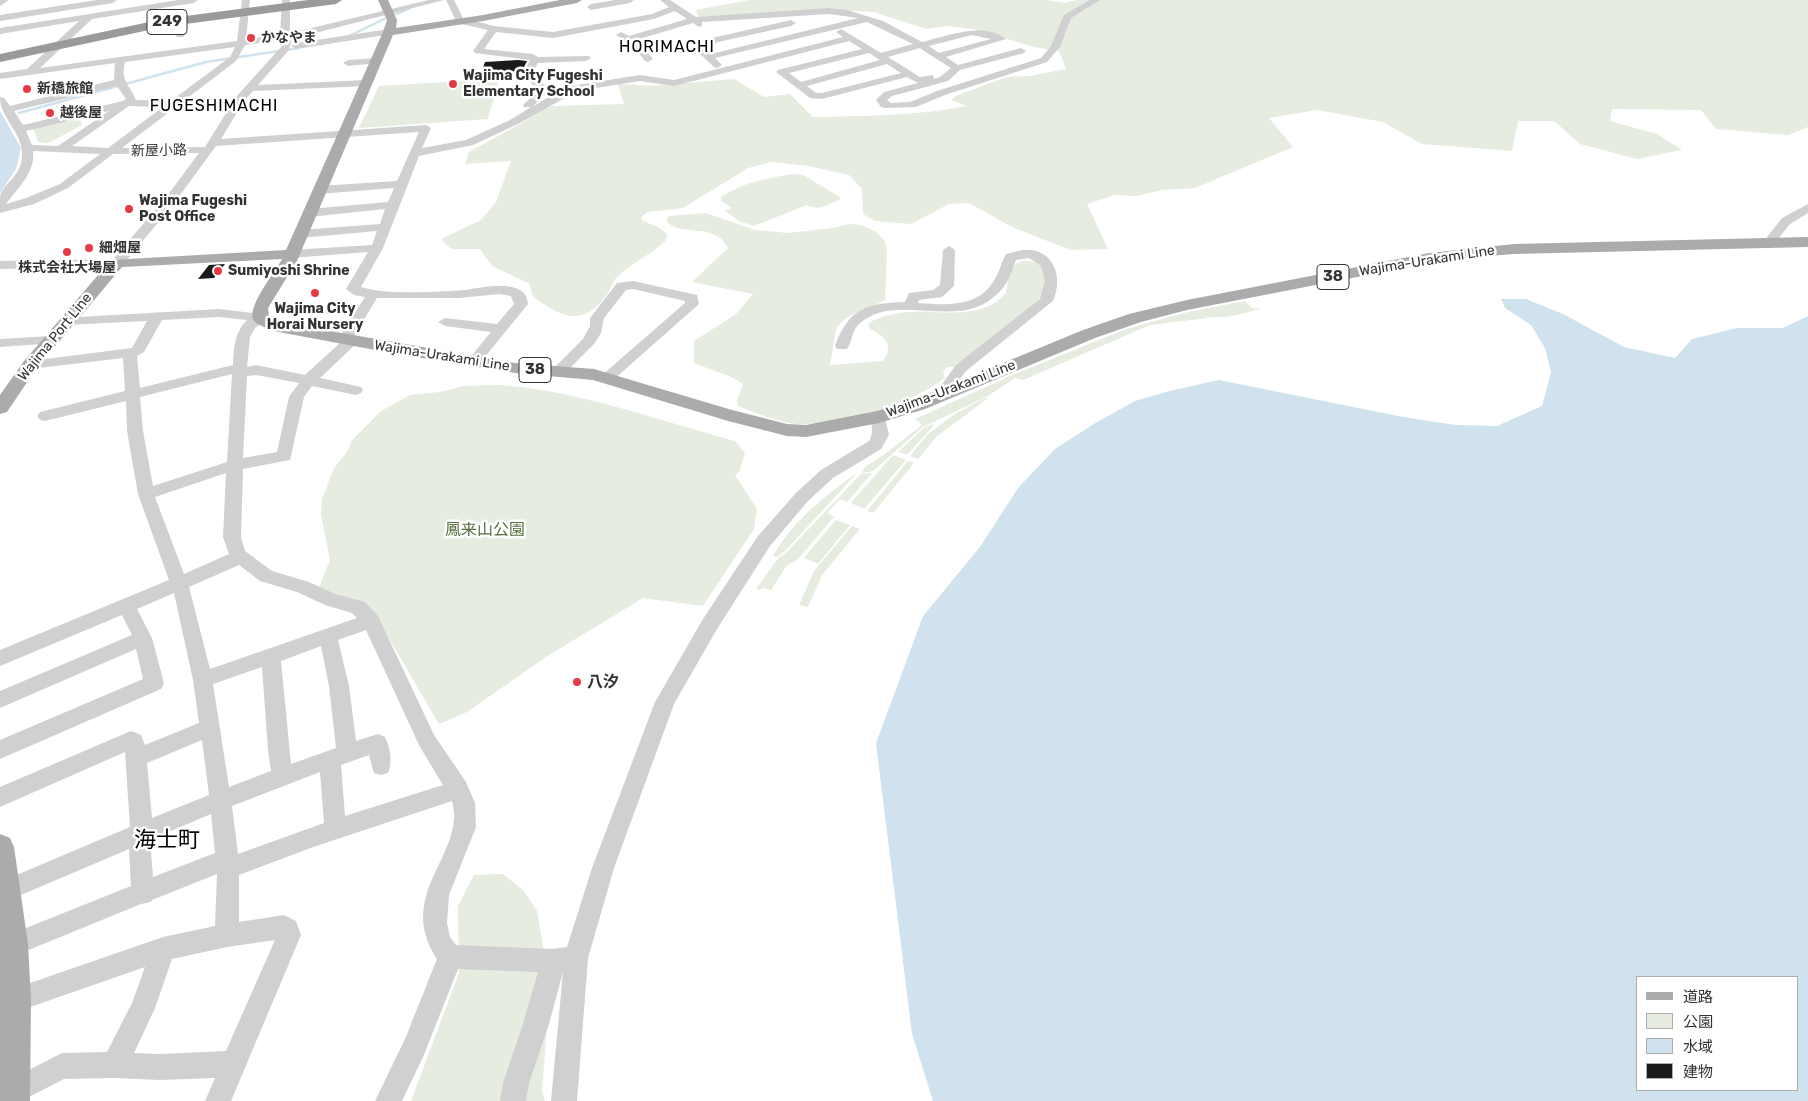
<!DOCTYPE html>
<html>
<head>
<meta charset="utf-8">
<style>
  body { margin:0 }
  #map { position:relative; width:1808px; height:1101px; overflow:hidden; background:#fff; font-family:Rubik,"Noto Sans JP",sans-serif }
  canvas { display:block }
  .legend { position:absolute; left:1636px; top:976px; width:162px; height:115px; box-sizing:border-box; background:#fff; border:1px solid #adadad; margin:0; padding:6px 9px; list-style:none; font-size:15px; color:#333 }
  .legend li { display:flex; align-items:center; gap:10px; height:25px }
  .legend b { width:25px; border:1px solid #adadad }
</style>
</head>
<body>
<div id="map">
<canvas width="1808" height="1101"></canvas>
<ul class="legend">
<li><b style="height:6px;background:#ababab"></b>道路</li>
<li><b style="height:14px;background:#e6ecdf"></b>公園</li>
<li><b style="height:14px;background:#cfe2ee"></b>水域</li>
<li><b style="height:14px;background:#1a1a1a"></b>建物</li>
</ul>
</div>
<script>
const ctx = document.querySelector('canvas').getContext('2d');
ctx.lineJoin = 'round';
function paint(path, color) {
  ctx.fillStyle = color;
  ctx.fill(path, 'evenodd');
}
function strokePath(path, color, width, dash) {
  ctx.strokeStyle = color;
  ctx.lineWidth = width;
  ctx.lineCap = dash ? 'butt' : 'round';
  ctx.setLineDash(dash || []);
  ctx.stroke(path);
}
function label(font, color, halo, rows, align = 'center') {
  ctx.font = font + ' Rubik,"Noto Sans JP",sans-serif';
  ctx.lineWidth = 5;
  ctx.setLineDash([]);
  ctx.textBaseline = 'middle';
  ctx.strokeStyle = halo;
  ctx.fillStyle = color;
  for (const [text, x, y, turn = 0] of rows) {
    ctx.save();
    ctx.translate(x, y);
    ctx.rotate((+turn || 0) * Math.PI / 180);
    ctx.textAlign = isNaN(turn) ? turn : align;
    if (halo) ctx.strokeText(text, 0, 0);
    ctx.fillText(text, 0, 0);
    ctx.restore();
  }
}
paint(new Path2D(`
  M749,0H1046L1065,3L1077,0H1808V127L1788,135L1716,129L1701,110L1612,109L1610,121L1657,134L1682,150L1637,159L1580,144L1554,121H1518L1512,151L1422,144L1383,122L1317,110L1269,118L1293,147L1195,188L1162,190L1137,196L1114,195L1087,204L1108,249L1071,250L1014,228L969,203L949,204L911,224L875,221L863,214L862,189L849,175L808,166L772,162L748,168L683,208L648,212L641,217L643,221L658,227L667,234L666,240C652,255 632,262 617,277C613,281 611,288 608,293C591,318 572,323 547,306C537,300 530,297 530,284L492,266L480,249H451L441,239L481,220L496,202L511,161L465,164L469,152L520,124L543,109L553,106L624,104L618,84L652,86L734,79L764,97L790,94L813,117C864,116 917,116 967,106L951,100L956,96L1006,77L1030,76L1066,69L1059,51L1034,47L973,29L948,26L926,29L874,12L833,10L699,17L696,10Z
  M499,79L488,119L359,128L379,86Z
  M79,117L82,125L48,143L38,142L33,128Z
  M795,174L803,175L840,197V199C829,204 818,212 807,205L754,226L739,221L725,211L732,208L721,201V197C742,183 769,177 795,174Z
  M706,213L755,230L788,233L833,228L850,224L861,225L876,232L885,241L887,252L885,300C869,309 846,313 836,329L830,365L883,361C895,345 884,336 870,329L868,324L872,321C884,316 898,312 910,312C941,310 982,321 1006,293C1007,285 1009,273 1014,266C1020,257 1037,261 1043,268C1045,271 1047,276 1048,279L1044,294L1033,306L956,367H947L943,372L945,378C910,403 873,414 831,421C820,423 808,425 797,424C777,422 756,413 738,406L737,400L743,384L731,377L694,363V341L736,314L753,294L692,282L728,248C715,220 678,239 666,220L670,216Z
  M1245,301L1252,308H1261C1243,314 1222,320 1204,316L1208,318L1150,325L1023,380L1015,378L988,396L923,427L873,471L862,473L865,467L885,454L922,425L915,419L1010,376L1126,329L1188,312Z
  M500,385C580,391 657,420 735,441L745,453L739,472L735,475L757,509L754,529L703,606L643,598L546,657L467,712L439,724L387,635L362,605L318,590L330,560L321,514L322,499L334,468L347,452L352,440L381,411L410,395L440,392L464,386Z
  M985,398H988L936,437L918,459L910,456L928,434L955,414Z
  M932,424L934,425L907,455L898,452L924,428Z
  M893,455L906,460L864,509L851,503Z
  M908,461L914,463L873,513L867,511Z
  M857,473L784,552L776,557L773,556C793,521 824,496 857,473Z
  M872,473L847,502L840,499L827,513L834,517L797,560L787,565L771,590L763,588L760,590L756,589L779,557L785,554L861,474Z
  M836,520L850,525L818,564L804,558Z
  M852,526L860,529L822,575L808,607L799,605L814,571Z
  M503,874L524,891L537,911L550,986L542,1091L545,1101H411L459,973L458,906L474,875Z`), '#e6ecdf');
paint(new Path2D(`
  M0,111L21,148L16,169L0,193Z
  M1501,299H1526L1563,314L1624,347L1675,358L1692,339L1737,328H1783L1808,316V1101H933L912,1034L876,743L923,616L980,547L1018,488L1055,449L1097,422L1135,401L1169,391L1219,380L1403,417L1456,425L1497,426L1542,406L1551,372L1545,348L1531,325L1505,308ZM1637,977H1797V1090H1637Z`), '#cfe2ee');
strokePath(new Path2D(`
  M396,14L410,8
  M347,37L386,18
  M19,113L206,62L299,48`), '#cfe2ee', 2.5);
paint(new Path2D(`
  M518,60L527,61L522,71L481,74L485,62Z
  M225,264L214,278L198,279L209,265Z`), '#1a1a1a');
paint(new Path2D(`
  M0,0H9L0,6Z
  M97,0H117L113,3L0,21V15Z
  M178,0H198L194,3L92,19L40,68L237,41L242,0H250L246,39L280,35L282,0H290V33L429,0H444L292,39L289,50L258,85L367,80L372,83L367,86L253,91L244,101L221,139L426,125L431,128L422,148L466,140L510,120L531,107H524L523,105L539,90L522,75L530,60L475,53L473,51L488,30L457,23L446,0H454L463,18L494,26L553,32L652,14L669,7L660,0H670L696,17L829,8L847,10L883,21L922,42C947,36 984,21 1006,39L946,57L958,65L1021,48L1026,51L1024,53L960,70L948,81L892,96L887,100L891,103L910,102L937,91L1041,58L1051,46L1064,15L1090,0H1100L1071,18L1060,47L1047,62L945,95L916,107L885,108L881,107L876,100L884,92L918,83L907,77L822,99L810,98L776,72L778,70L862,49L849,41L674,86L640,81L577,91L518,124L473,145L419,156L383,248L361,287C385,295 438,292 464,290C481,288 502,282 518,289C525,292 527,297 528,304L480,363H470L468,360L491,332L445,326L438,322L445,318L497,324L514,304L511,296L499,294L460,298H377L354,336L359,340L357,343L320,378L361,387L363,390L361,393L356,395L312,386L304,397L290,460L243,469L241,537L245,551L272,571L309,582L335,594L365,602L378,616L434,735L466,782L475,803L476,827L449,895L447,923L450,937L456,945L553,949L567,947L592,868L655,702L703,619L758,536L796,493L821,470L869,441C876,431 868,422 874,413H884L889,435L881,449L833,478L808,501L770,546L717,629L674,704L614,868L588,958L577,1101H551L563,972L549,1024L529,1083L526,1101H500L503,1083L523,1024L538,972L458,969L423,1057L402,1101H375L405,1039L437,959C394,893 467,854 452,801L313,847L239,875V922L284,915L296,921L301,935L231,1101H205L215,1078L160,1080L114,1078L64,1079L21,1101L7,1099L3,1090L7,1081L62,1053L107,1052L132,1003L145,967L16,1012L7,1009L4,1000L7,991L163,937L215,926L217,874L152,900L151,902L141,904L14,956L6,952L2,944L6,936L131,886L129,849L7,901L0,898V882L130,827L125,752L0,807V787L131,731L141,735L145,745L199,723L193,680L174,593L137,609L152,638L164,683L161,689L0,759V740L143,679L136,649L0,708V691L132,635L122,615L0,666V650L169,580L138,494L127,431L126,401L45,421L40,420L37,416L40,412L125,391L123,358L30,369L25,368L23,365L25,362L30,361L132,348L147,321L66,325L61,324L59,321L61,318L219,309L261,314L268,318L255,328L250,337L247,367L256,365L305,375L341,342L338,339L365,297L354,295L346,289L368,252L291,258L285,254L291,250L372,245L377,231L300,238L294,234L300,230L380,224L385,209L309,217L303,213L309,209L388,202L394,188L319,194L313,190L319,186L397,181L419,132L216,146L175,202L122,266L0,269V261L113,259L167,196L199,153L113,154L68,188L34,204L0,213C0,208 0,202 0,197C2,184 21,177 22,157C24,133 0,119 0,97L4,98L10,106L114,80L115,63L0,79V73L27,69L79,21L0,34V28ZM675,11L687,19L629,36L621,32L616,35L633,46L645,61L648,62L653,59L636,40L693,23L699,27L702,26V22L829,14L858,18L711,54L705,49L718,42L791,26L796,23L791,20L712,38L696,46V50L714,67L717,68L722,65L715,58L867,22L913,44L881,53L841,29L836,32L843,37L674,80L640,75L571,86L562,89L532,107L550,90L532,74L538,63L586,61L591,58L589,56L538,57L533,54L484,49L496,32L553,38L654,19ZM972,35L991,39L939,53L929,46ZM283,40L281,47L236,97L205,147L122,148L236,61L245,45ZM235,47L230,57L171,101L136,100C130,84 120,82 125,62ZM920,48L924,51L951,68L940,77L934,79L933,75L920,77L888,57ZM869,53L880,60L801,82L789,73ZM887,64L901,73L822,93H816L807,86ZM117,86L126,99L123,101L23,125L14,111ZM129,106L163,107L108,148L72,146ZM109,111L58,146L32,145L26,131ZM33,151L100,154L60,184L26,198L6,204C17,189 36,172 33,151ZM219,317L247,320C234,333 234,348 233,365L140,388L137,356L144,352L162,320ZM232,374L227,462L153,486L143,431L140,397ZM256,375L299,383L289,397L277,452L243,458L247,376ZM226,473L223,537L229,554L184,574L155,497ZM239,565L260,581L297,592L325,605L352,613L357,618L210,669L189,587ZM366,630L420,747L443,785L345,816L341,765L369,755L374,773L381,775L388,773C393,762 390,747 385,737L378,734L356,741L349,686L338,640ZM321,646L329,686L336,748L291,764L281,661ZM262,667L268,750L271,771L229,787L213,684ZM202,740L209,795L152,818L147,763ZM320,772L324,823L238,854L232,806ZM211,814L215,853L153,877L150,840ZM275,940L226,1051L160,1054L134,1053L155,1008L172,959L227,947Z
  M615,0H634L630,3L591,10L587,7L591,4Z
  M184,17L188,20L185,35L183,37H177L175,35L180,20Z
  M389,29L394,32L392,34L296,49L291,46L296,43Z
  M376,58L381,61L379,63L348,66L343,63L348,60Z
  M1808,204V213L1790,224L1771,248H1763L1761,245L1782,218Z
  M949,246L955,250L954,286L942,297L919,300L918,303C944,305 977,308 993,282C999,274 1001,263 1006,254C1011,253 1017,251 1022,250C1053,247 1064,276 1053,301L966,371L954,387L952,396H942L940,387L956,365L1040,299L1045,281L1041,266L1029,258L1016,260C1012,270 1009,282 1001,290C961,336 896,288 858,325C852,331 852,342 847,349H837L835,346C848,309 867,303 905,302L909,293L933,290L940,285L943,250Z
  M633,281L697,295L699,304L612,381H602L600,378L602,375L685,303V301L633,289L626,290L604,318L601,333L594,344L564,374H554L552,371L554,368L583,339L590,326V318L617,283Z
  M51,336L56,337L58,340L56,343L0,347V339Z`), '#d0d0d0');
paint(new Path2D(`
  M378,0H388L397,20L396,28L483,15L560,0H582L577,3L483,21L393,35L297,261L268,308L269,316L284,323L515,363L594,369L732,410L787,424L806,425L877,411L911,401L1083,330L1129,314L1187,300L1429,253L1514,244L1808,237V247L1514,254L1462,258L1429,263L1187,310L1141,322L1095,338L925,409L879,423L806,437L787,436L728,421L593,380L515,373L397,354L273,331C268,328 260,326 255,322C243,311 276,271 282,259L122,267L36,369L7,412L0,414V395L24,361L111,260L286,250L383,32L387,20Z
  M0,834L10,838L14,847L28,944L31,1000L30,1101H0Z`), '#ababab');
paint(new Path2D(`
  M308,0H342L336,4L163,27L0,62V54L163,19Z`), '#9a9a9a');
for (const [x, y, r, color] of [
  [251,38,5,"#e63946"],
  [453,84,5,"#e63946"],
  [27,89,5,"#e63946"],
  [50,113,5,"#e63946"],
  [129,209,5,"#e63946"],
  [89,248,5,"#e63946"],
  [67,252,5,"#e63946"],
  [218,271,5,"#e63946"],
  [315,293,5,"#e63946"],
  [577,682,5,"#e63946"]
]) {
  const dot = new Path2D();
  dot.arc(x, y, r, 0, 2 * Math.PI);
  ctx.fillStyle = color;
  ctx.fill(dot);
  strokePath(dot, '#fff', 2);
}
label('bold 14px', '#333', '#fff', [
  ["かなやま",261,38],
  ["Wajima City Fugeshi",463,76],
  ["Elementary School",463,92],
  ["新橋旅館",37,89],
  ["越後屋",60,113],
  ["Wajima Fugeshi",139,201],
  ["Post Office",139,217],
  ["細畑屋",99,248],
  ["株式会社大場屋",67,268,"center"],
  ["Sumiyoshi Shrine",228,271],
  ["Wajima City",315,309,"center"],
  ["Horai Nursery",315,325,"center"]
], 'left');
label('14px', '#333', '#fff', [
  ["新屋小路",159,151,-1],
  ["Wajima-Urakami Line",1427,261,-9],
  ["Wajima Port Line",55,337,-51],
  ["Wajima-Urakami Line",442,356,9],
  ["Wajima-Urakami Line",951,389,-21]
]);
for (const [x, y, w] of [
  [167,22,40],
  [1333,277,32],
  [535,370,32]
]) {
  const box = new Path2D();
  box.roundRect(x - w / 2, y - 12.5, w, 25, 4);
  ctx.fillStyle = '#fff';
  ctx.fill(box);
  strokePath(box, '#333', 1);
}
label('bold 15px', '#333', null, [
  ["249",167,22],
  ["38",1333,277],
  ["38",535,370]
]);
ctx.letterSpacing = '1px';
label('16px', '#000', '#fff', [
  ["HORIMACHI",667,47],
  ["FUGESHIMACHI",214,106]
]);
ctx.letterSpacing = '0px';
label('16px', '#56703f', '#fff', [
  ["鳳来山公園",485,530]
]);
label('bold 16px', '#333', '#fff', [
  ["八汐",587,682]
], 'left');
label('22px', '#000', '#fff', [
  ["海士町",167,841]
]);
</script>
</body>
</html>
